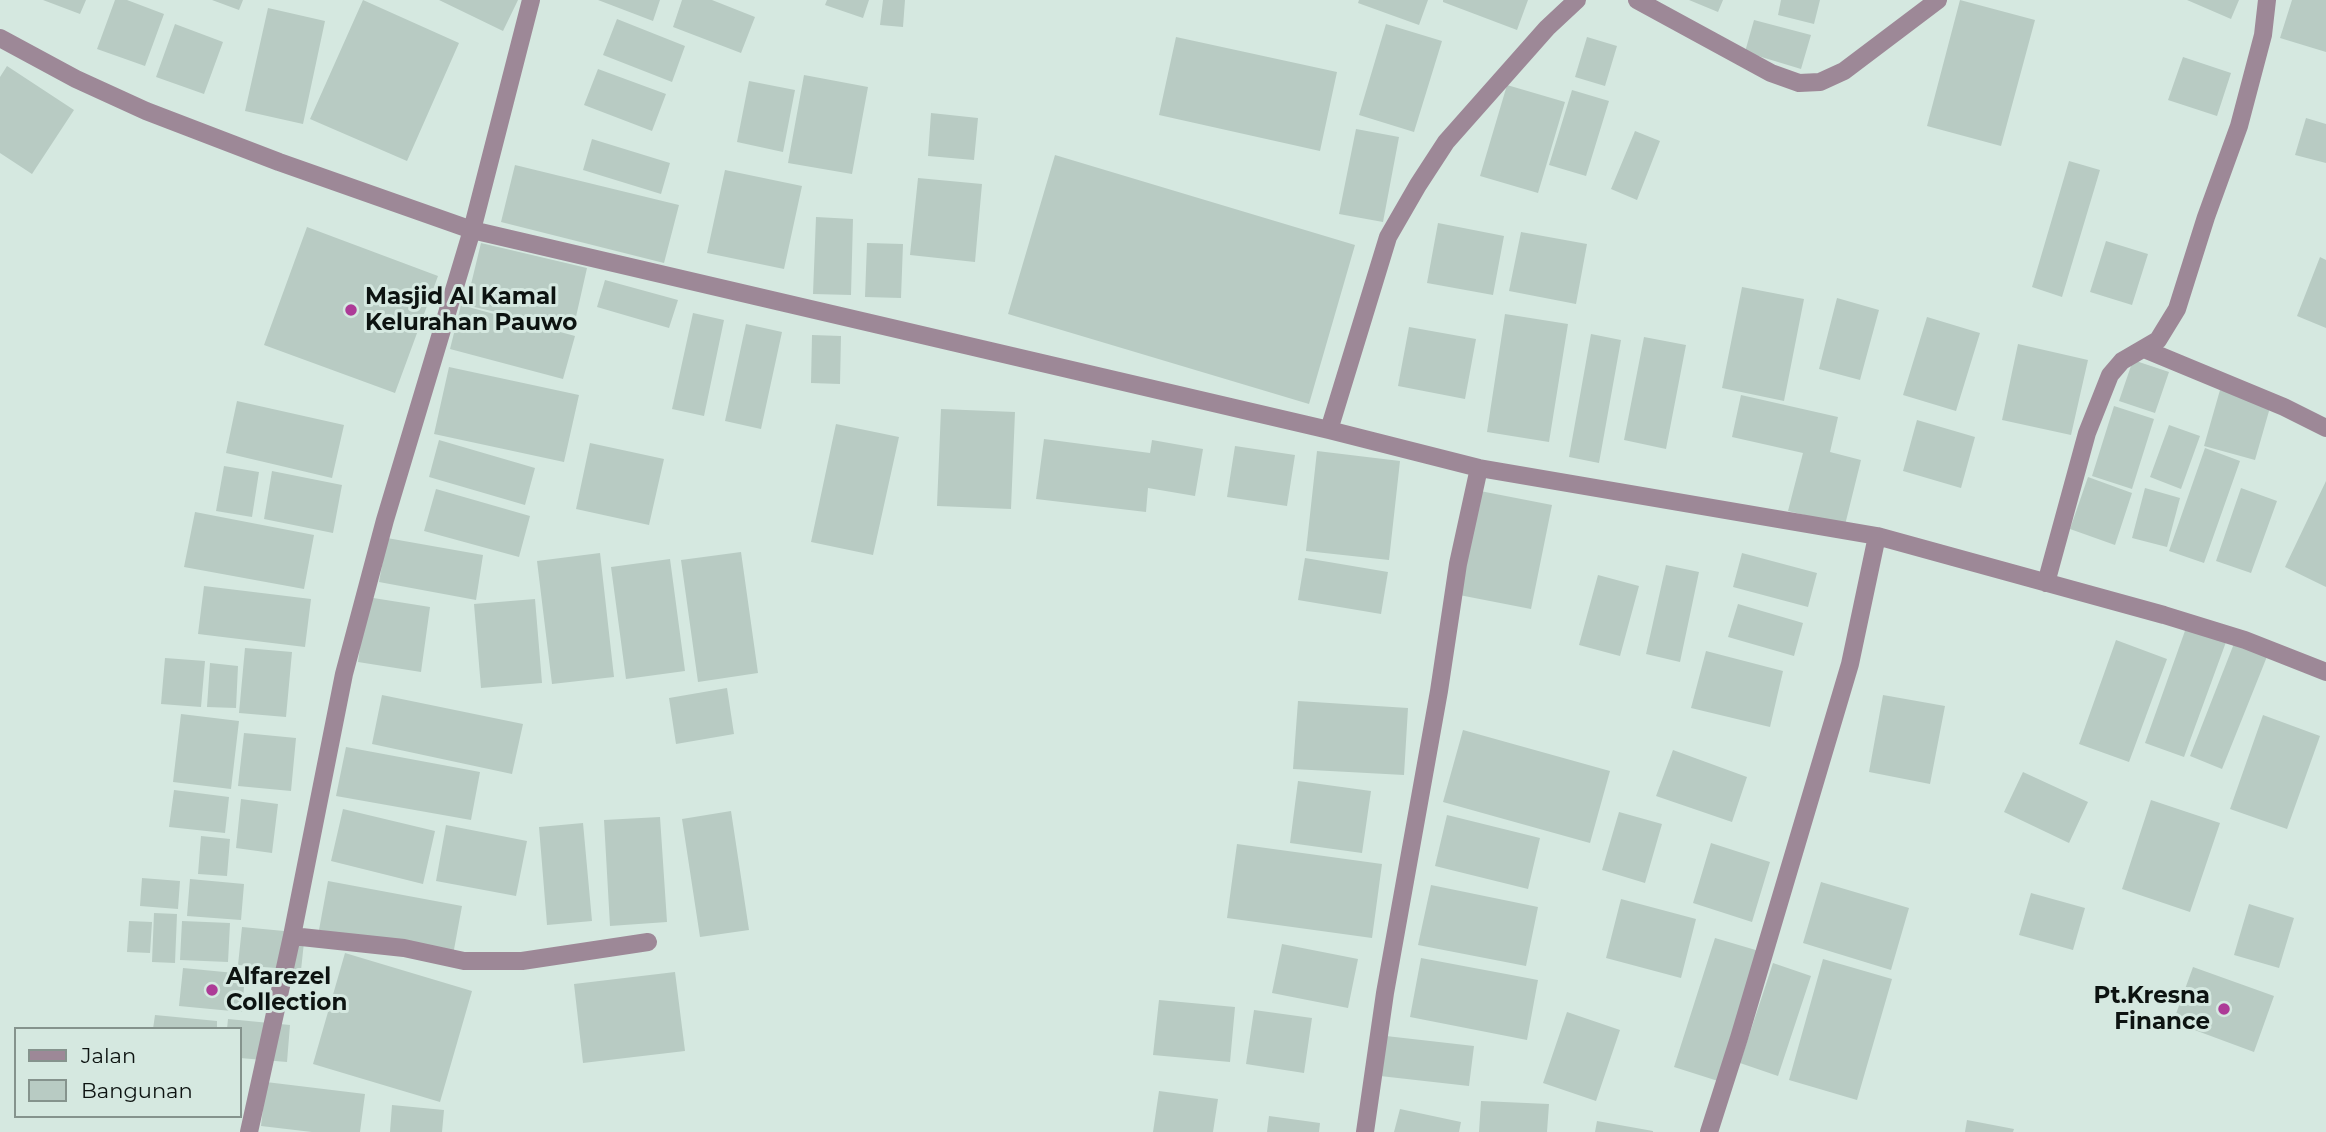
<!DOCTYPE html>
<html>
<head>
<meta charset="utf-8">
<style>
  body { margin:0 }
  #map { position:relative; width:2326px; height:1132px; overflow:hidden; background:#d5e8e0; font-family:Montserrat,sans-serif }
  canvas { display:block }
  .legend { position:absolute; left:14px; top:1027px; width:228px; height:91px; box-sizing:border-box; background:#d5e8e0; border:2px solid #85938d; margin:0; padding:9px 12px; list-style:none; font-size:21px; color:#0d1311 }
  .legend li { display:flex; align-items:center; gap:14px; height:35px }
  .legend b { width:35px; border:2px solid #85938d }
</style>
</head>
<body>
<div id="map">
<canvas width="2326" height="1132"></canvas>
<ul class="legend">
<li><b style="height:9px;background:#9d8897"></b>Jalan</li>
<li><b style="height:19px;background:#b8cbc3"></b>Bangunan</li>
</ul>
</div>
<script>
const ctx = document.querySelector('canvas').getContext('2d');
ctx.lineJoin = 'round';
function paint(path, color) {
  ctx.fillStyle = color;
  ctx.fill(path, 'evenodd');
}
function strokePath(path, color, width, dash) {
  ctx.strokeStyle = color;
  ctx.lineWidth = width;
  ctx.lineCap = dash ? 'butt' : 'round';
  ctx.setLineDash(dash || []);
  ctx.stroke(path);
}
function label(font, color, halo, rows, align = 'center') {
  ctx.font = font + ' Montserrat,sans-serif';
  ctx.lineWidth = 6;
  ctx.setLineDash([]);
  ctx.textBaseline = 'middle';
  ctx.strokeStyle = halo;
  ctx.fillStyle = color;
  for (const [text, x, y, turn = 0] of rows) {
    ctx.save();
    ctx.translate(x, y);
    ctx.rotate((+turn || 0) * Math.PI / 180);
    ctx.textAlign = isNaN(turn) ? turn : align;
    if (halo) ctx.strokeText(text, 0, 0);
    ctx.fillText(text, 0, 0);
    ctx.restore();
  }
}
paint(new Path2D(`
  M43,0H86L80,14Z
  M115,0H127L164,14L145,66L97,49Z
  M212,0H243L239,10Z
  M363,0L459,43L407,161L310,119Z
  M439,0H518L503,31Z
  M598,0H660L653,21Z
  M682,0H712L755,17L741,53L673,27Z
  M827,0H869L863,18L825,5Z
  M883,0H905L903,27L880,25Z
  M1359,0H1428L1419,25L1358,3Z
  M1443,0H1528L1517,30L1443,2Z
  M1689,0H1723L1718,12Z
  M1781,0H1820L1814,24L1778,15Z
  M1960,0L2035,20L2001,146L1927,126Z
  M2187,0H2239L2231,19Z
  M2292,0H2326V52L2280,38Z
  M268,8L325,21L303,124L245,111Z
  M617,19L685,46L672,82L603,55Z
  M1754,20L1811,35L1801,69L1745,52Z
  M175,24L223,42L204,94L156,77Z
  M1386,24L1442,41L1414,132L1359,115Z
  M1176,37L1337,72L1320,151L1159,115Z
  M1587,37L1617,46L1605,86L1575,77Z
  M2183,57L2231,73L2217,116L2168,100Z
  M7,66L74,110L32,174L0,153V77Z
  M598,69L666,94L652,131L584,105Z
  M804,75L868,87L852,174L788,163Z
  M749,81L795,90L783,152L737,142Z
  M1507,85L1565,102L1538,193L1480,176Z
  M1572,90L1609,101L1586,176L1549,165Z
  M931,113L978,118L974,160L928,156Z
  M2306,118L2326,124V163L2295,155Z
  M1356,129L1399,137L1383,222L1339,214Z
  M1635,131L1660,141L1637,200L1611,189Z
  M592,139L670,163L661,194L583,170Z
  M1055,155L1355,245L1309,404L1008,314Z
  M2069,161L2100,170L2062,297L2032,287Z
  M515,165L679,205L664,263L501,222Z
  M725,170L802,186L784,269L707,253Z
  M918,178L982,184L975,262L910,255Z
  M816,217L853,219L851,295L813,294Z
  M1438,223L1504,236L1493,295L1427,283Z
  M307,227L438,276L395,393L264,345Z
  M1521,232L1587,244L1576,304L1509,291Z
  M2106,241L2148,254L2132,305L2090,292Z
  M481,243L587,268L573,330L466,305Z
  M867,243L903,244L901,298L865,297Z
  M2320,257L2326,260V328L2297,316Z
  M605,280L678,300L669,328L597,307Z
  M1742,287L1804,299L1784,401L1722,388Z
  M1837,298L1879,310L1860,380L1819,369Z
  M461,305L575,336L563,379L450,349Z
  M693,313L724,320L704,416L672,409Z
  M1505,314L1568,324L1549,442L1487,432Z
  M1927,317L1980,333L1956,411L1903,395Z
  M746,324L782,332L761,429L725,421Z
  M1409,327L1476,339L1465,399L1398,386Z
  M1591,334L1621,340L1599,463L1569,457Z
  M812,335L841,336L840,384L811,383Z
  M1644,337L1686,345L1666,449L1624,440Z
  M2018,344L2088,360L2071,435L2002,420Z
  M2133,360L2169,372L2155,413L2119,401Z
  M449,367L579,395L564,462L434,434Z
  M2220,390L2271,404L2255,460L2204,446Z
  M1741,395L1838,417L1830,452L1861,460L1845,525L1788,511L1803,453L1732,437Z
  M237,401L344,425L332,478L226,453Z
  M2114,406L2154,419L2132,489L2092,476Z
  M941,409L1015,412L1011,509L937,506Z
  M1917,420L1975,437L1961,488L1903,471Z
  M836,424L899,437L873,555L811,542Z
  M2169,425L2200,436L2181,489L2150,477Z
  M1044,439L1150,453L1152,440L1203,449L1195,496L1148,488L1146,512L1036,499Z
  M439,440L535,468L525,505L429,477Z
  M590,443L664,459L649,525L576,509Z
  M1235,446L1295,455L1287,506L1227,497Z
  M2205,448L2240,461L2204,563L2169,551Z
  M1317,451L1400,461L1389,560L1306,551Z
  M224,466L259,472L252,517L216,511Z
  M272,471L342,485L333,533L264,519Z
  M2088,477L2132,493L2115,545L2070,529Z
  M2326,481V587L2285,567Z
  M2145,488L2180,498L2167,547L2132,538Z
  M2241,488L2277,501L2251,573L2216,561Z
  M436,489L530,516L519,557L424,531Z
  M1475,490L1552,505L1531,609L1454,594Z
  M195,512L314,535L304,589L184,567Z
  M387,538L483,555L476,600L379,582Z
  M741,552L758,673L698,682L681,560Z
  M600,553L614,677L552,684L537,561Z
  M1742,553L1817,573L1808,607L1733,587Z
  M1305,558L1388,572L1381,614L1298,600Z
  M670,559L685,671L626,679L611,567Z
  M1666,565L1699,572L1680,662L1646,654Z
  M1598,575L1639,586L1620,656L1579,645Z
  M204,586L311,599L305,647L198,634Z
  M367,597L430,607L421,672L358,662Z
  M535,599L542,683L481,688L474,604Z
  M1738,604L1803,623L1794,656L1728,637Z
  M2186,628L2226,642L2184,757L2145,743Z
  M2116,640L2167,659L2129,762L2079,744Z
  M2235,641L2268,654L2222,769L2190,756Z
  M245,648L292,652L286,717L239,713Z
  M1706,651L1783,671L1770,727L1691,708Z
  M165,658L205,661L201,707L161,704Z
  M210,663L238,666L236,708L207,707Z
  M727,688L734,734L676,744L669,698Z
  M382,695L523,724L512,774L372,744Z
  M1883,695L1945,706L1930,784L1869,772Z
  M1298,701L1408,708L1404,775L1293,769Z
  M181,714L239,721L231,789L173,782Z
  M2263,715L2320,736L2287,829L2230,809Z
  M1463,730L1610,771L1590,843L1443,802Z
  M244,733L296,738L291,791L238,786Z
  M346,747L480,772L471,820L336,796Z
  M1673,750L1747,777L1732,822L1656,796Z
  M2023,772L2088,802L2069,843L2004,812Z
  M1298,781L1371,791L1362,853L1290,843Z
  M174,790L229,797L225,833L169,827Z
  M241,799L278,804L272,853L236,848Z
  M2151,800L2220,823L2190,912L2122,889Z
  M343,809L435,831L423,884L331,861Z
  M731,811L749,930L700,937L682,819Z
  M1619,812L1662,824L1645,883L1602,870Z
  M1447,815L1540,838L1528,889L1435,866Z
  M660,817L667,922L610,926L604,820Z
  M583,823L592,921L547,925L539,827Z
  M446,825L527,841L516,896L436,881Z
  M201,836L230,839L227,876L198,874Z
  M1711,843L1770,862L1752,922L1693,903Z
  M1237,844L1382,864L1372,938L1227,918Z
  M142,878L180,881L178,909L140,906Z
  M190,879L244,884L241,920L187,916Z
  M328,881L462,906L453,955L319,930Z
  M1821,882L1909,908L1891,970L1803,943Z
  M1431,885L1538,907L1526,966L1418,945Z
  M2031,893L2085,908L2073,950L2019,935Z
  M1621,899L1696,919L1681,978L1606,958Z
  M2249,904L2294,918L2279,968L2234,955Z
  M154,913L177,914L175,963L152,962Z
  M129,921L152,922L150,953L127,952Z
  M182,921L230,923L228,962L180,960Z
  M242,927L305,933L301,970L238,965Z
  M1715,938L1759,951L1718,1081L1674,1067Z
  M1282,944L1358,959L1348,1008L1272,993Z
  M345,953L472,991L440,1102L313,1064Z
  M1421,958L1538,980L1527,1040L1410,1017Z
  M1823,959L1892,979L1857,1100L1789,1080Z
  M1773,963L1811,976L1778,1076L1740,1063Z
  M2193,967L2274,996L2254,1052L2173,1022Z
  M183,968L245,974L242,1012L179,1006Z
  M675,972L685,1051L583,1063L574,984Z
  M1159,1000L1235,1007L1230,1062L1153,1055Z
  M1254,1010L1312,1018L1304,1073L1246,1064Z
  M1567,1012L1620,1030L1596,1101L1543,1083Z
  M155,1015L217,1021V1029H153Z
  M228,1019L290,1025L287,1062L240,1058V1029H227Z
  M1386,1036L1474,1046L1469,1086L1380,1076Z
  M266,1082L365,1094L360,1132H312L261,1126Z
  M1159,1091L1218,1099L1213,1132H1153Z
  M1481,1101L1549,1104L1547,1132H1479Z
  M392,1105L444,1110L442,1132H390Z
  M1400,1109L1461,1122L1459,1132H1394Z
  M1269,1116L1320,1123L1319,1132H1267Z
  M1967,1120L2014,1129L2013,1132H1965Z
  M1597,1121L1653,1131V1132H1595Z`), '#b8cbc3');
strokePath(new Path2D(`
  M1637,0L1771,73L1799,83L1820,82L1844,71L1938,0
  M0,38L76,79L146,111L279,162L472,230L1329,430L1479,468L1877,536L2164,615L2245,640L2326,672
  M2144,349L2284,407L2326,428
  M1329,430L1388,237L1418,185L1446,142L1547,28L1577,0
  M2046,583L2087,433L2110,375L2122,361L2158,340L2177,309L2206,217L2239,126L2263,35L2267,0
  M292,936L404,948L464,961H522L648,942
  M249,1132L292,936L344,674L385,520L472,230L531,0
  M1365,1132L1385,993L1439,691L1458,564L1479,468
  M1709,1132L1739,1038L1850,664L1877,536`), '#9d8897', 18);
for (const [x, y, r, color] of [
  [351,310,7,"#ad3b97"],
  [212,990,7,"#ad3b97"],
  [2224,1009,7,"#ad3b97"]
]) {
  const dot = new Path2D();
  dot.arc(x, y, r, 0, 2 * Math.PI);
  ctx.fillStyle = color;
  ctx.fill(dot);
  strokePath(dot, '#d5e8e0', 2.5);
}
label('bold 23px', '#0d1311', '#d5e8e0', [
  ["Masjid Al Kamal",365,297],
  ["Kelurahan Pauwo",365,323],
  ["Alfarezel",226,977],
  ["Collection",226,1003],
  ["Pt.Kresna",2210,996,"right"],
  ["Finance",2210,1022,"right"]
], 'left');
</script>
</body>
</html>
